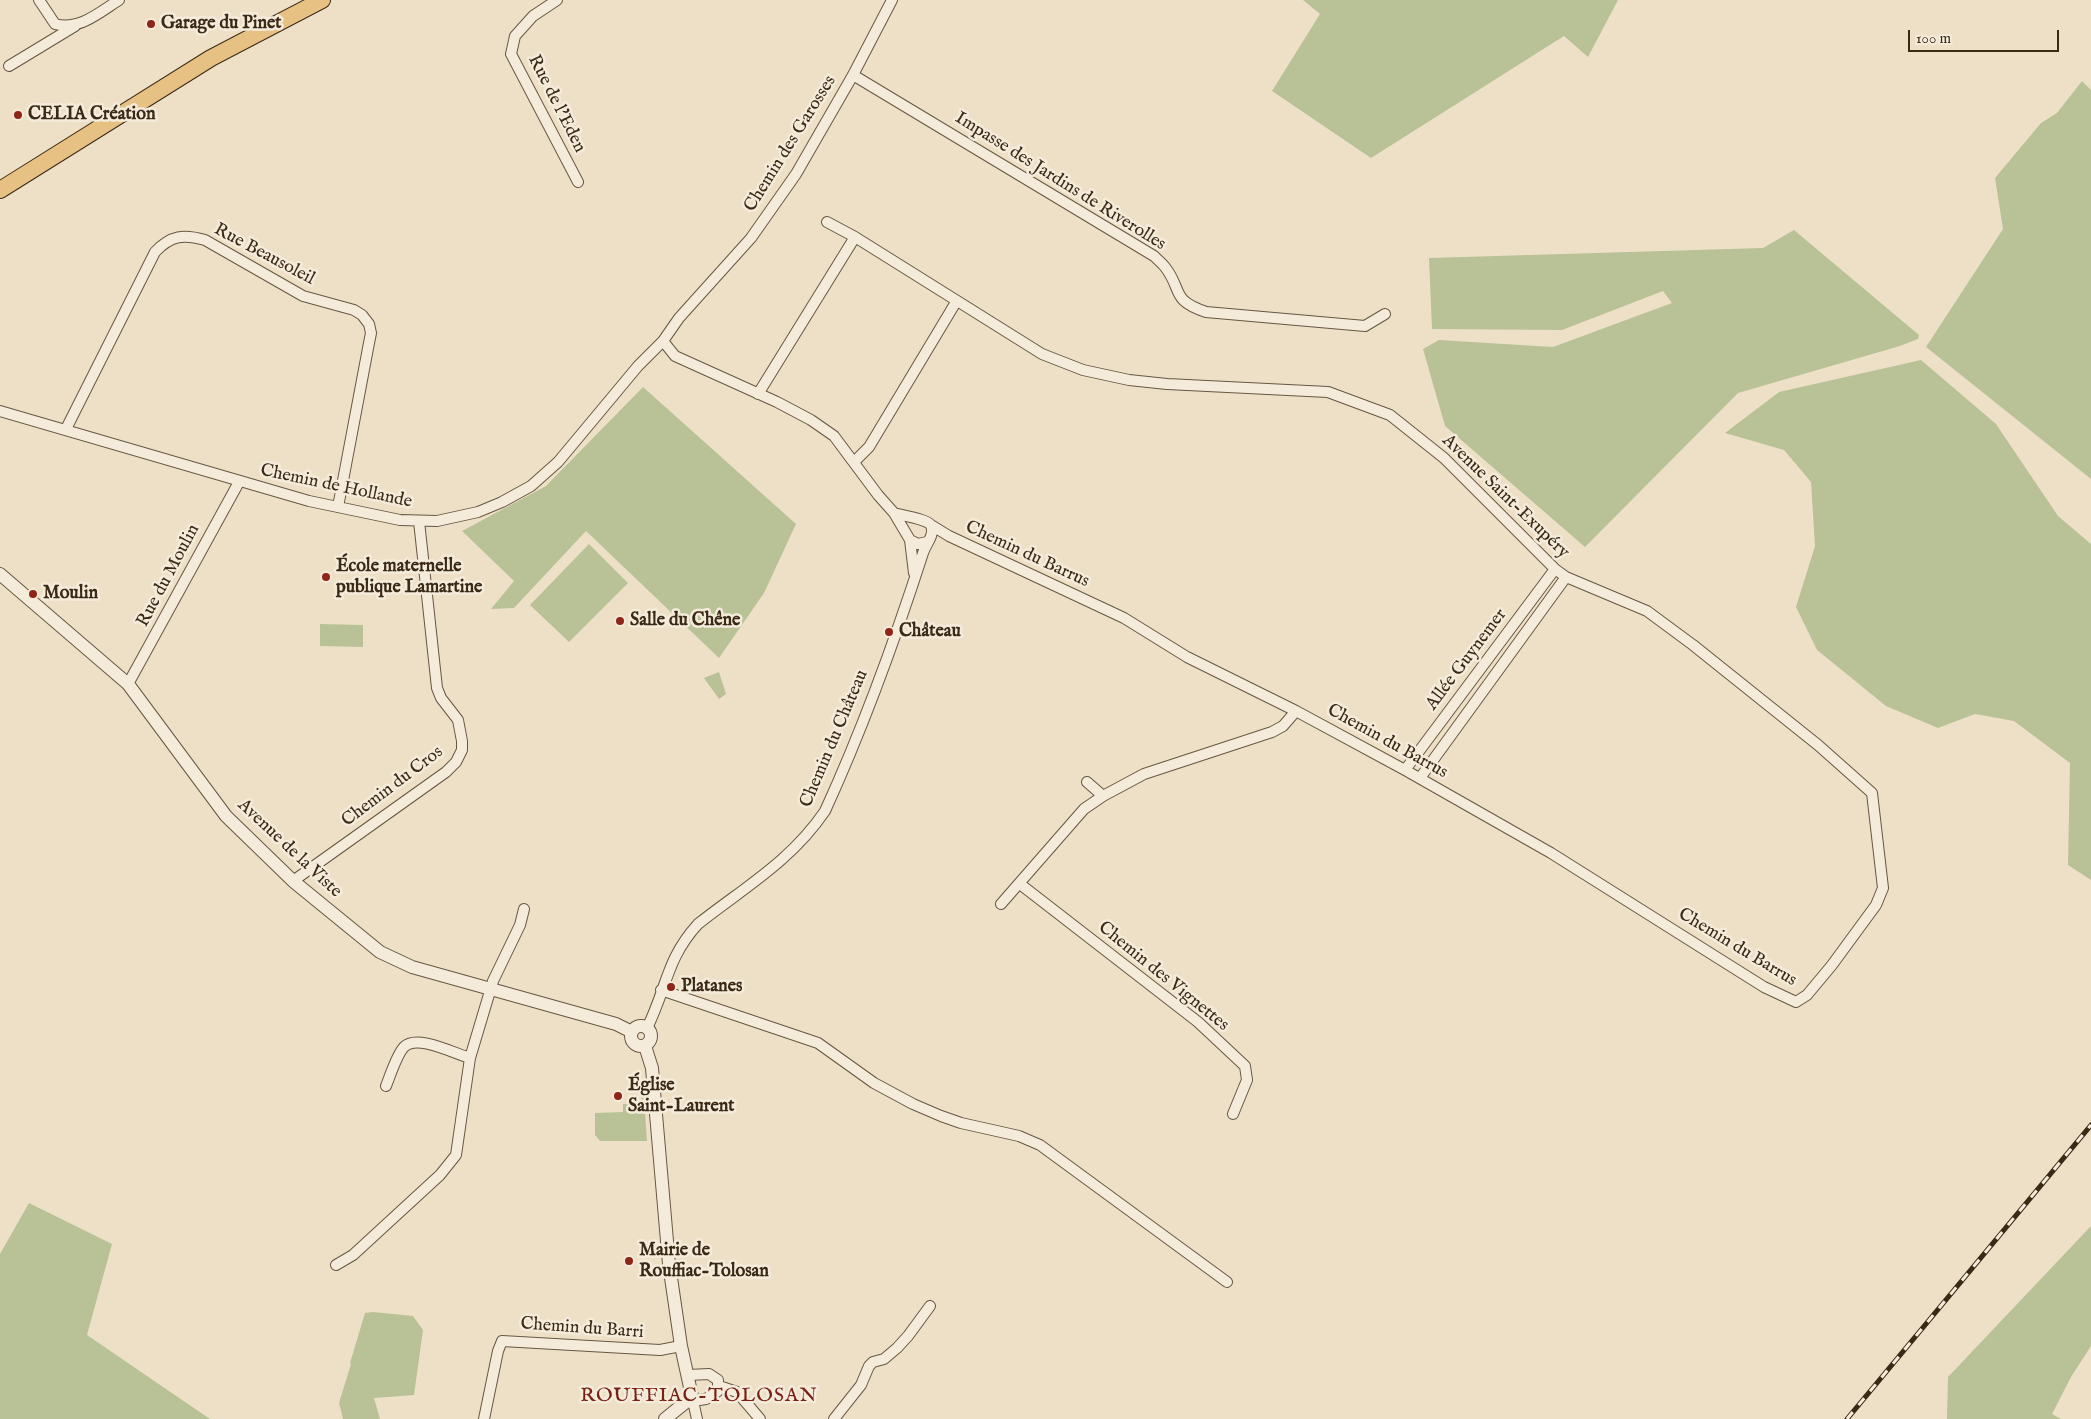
<!DOCTYPE html>
<html>
<head>
<meta charset="utf-8">
<style>
  body { margin:0 }
  #map { position:relative; width:2091px; height:1419px; overflow:hidden; background:#eee0c7; font-family:"IM FELL English",serif }
  canvas { display:block }
  .scale { position:absolute; left:1908px; top:30px; width:151px; height:22px; box-sizing:border-box; border:2px solid #3a2915; border-top:0; padding-left:6px; font-size:15px; line-height:18px; white-space:nowrap; color:#3a2915; -webkit-text-stroke:4px #f4ebdb; paint-order:stroke }
</style>
</head>
<body>
<div id="map">
<canvas width="2091" height="1419"></canvas>
<div class="scale">100 m</div>
</div>
<script>
const ctx = document.querySelector('canvas').getContext('2d');
ctx.lineJoin = 'round';
function paint(path, color) {
  ctx.fillStyle = color;
  ctx.fill(path, 'evenodd');
}
function strokePath(path, color, width, dash) {
  ctx.strokeStyle = color;
  ctx.lineWidth = width;
  ctx.lineCap = dash ? 'butt' : 'round';
  ctx.setLineDash(dash || []);
  ctx.stroke(path);
}
function label(font, color, halo, rows, align = 'center') {
  ctx.font = font + ' "IM FELL English",serif';
  ctx.lineWidth = 5;
  ctx.setLineDash([]);
  ctx.textBaseline = 'middle';
  ctx.strokeStyle = halo;
  ctx.fillStyle = color;
  for (const [text, x, y, turn = 0] of rows) {
    ctx.save();
    ctx.translate(x, y);
    ctx.rotate((+turn || 0) * Math.PI / 180);
    ctx.textAlign = isNaN(turn) ? turn : align;
    if (halo) ctx.strokeText(text, 0, 0);
    ctx.fillText(text, 0, 0);
    ctx.restore();
  }
}
paint(new Path2D(`
  M1303,0H1618L1588,57L1564,36L1371,158L1272,91L1320,14Z
  M2082,81L2091,90V479L1926,347L2003,229L1995,178L2041,123L2057,113Z
  M1794,230L1919,335L1918,339L1900,346L1738,393L1585,547L1445,426L1423,349L1439,340L1553,347L1672,303L1663,291L1562,330L1432,329L1429,258L1763,248Z
  M1921,360L1996,424L2058,516L2091,544V880L2068,865L2070,763L2014,721L1975,714L1938,728L1886,706L1817,650L1796,607L1815,546L1811,482L1784,450L1725,433L1779,392Z
  M643,387L796,524L764,593L719,658L586,531L514,608L491,609L514,581L462,531L546,486Z
  M589,544L628,583L569,642L530,605Z
  M320,624L363,625V647L320,646Z
  M719,672L726,694L719,699L704,678Z
  M643,1084L647,1141H600L595,1135V1113L623,1112V1104H641L642,1092L635,1088L634,1085Z
  M29,1203L112,1244L87,1335L210,1419H0V1254Z
  M2091,1226V1346L2071,1377L2052,1414L2061,1419H1947L1948,1377Z
  M373,1312L413,1316L423,1330L414,1395L374,1398L380,1419H343L339,1403L351,1364L350,1363L365,1313Z`), '#b8c296');
const minor = new Path2D(`
  M39,0L55,24C79,31 100,12 119,0
  M557,0L533,16L515,36L511,54L578,182
  M9,66L75,26
  M853,75L1154,256C1157,259 1162,263 1165,267C1183,290 1170,300 1206,312L1365,326L1385,314
  M827,222L855,237
  M663,341L675,356L777,402L811,420L834,436L878,495L894,513L910,540L918,544L927,542
  M758,394L855,237L1042,354L1083,370L1129,380L1167,384L1328,392L1390,415L1444,458L1555,569L1566,577L1647,611L1693,645L1818,745L1872,793L1883,888L1876,905L1832,965L1807,995L1796,1002L1764,987L1551,853L1405,770L1296,711L1187,657L1124,618L949,536L931,525
  M0,411L309,501L400,520L437,521L478,512L502,502L531,486L558,462L638,366L663,341L679,318L751,238L796,174L853,75L892,0
  M66,429L155,252C171,235 184,234 205,240L303,296L354,310L362,315L369,324L371,333L369,343L338,507
  M855,461L869,447L956,302
  M910,540L914,573
  M128,684L239,482
  M1405,770L1555,569
  M1420,778L1566,577
  M1103,796L1144,774L1272,732L1283,726L1296,711
  M293,881L446,772L456,762L462,750V741L458,720L441,698L437,688L419,521
  M1020,884L1198,1022L1245,1066L1247,1080L1233,1114
  M1001,904L1084,809L1103,796L1087,782
  M661,990L818,1043L874,1083L913,1104L941,1116L961,1123L1019,1136L1040,1145L1227,1282
  M647,1028C667,988 666,959 698,924C745,887 791,861 825,811C863,728 895,640 923,553C926,543 935,536 931,525C926,519 905,516 894,513
  M386,1086C390,1076 397,1054 404,1047C417,1034 453,1053 470,1058
  M336,1265L353,1255L440,1175L456,1155L470,1058L493,981L520,925L524,909
  M688,1375L709,1374L718,1380V1391L706,1399L693,1401L697,1419
  M719,1386L737,1392L760,1419
  M484,1419L498,1351L502,1341L660,1350L681,1346
  M834,1419L861,1385L869,1366L873,1362L884,1359L897,1348L908,1336L930,1306`);
const tertiary = new Path2D(`
  M0,574L128,684L226,816L293,881L380,952L412,967L616,1024L632,1032
  M631 1036a10 10 0 1 1 20 0a10 10 0 1 1-20 0Z
  M645,1046L652,1068L669,1264L681,1346L693,1401L686,1402L665,1419`);
const primary = new Path2D(`
  M0,190L211,58L322,0`);
strokePath(minor, '#675742', 12);
strokePath(tertiary, '#675742', 14);
strokePath(primary, '#3a2915', 18);
strokePath(minor, '#f4ebdb', 10);
strokePath(tertiary, '#f4ebdb', 12);
strokePath(primary, '#e7c084', 16);
const rail = new Path2D(`
  M1847,1419L2091,1125`);
strokePath(rail, '#3a2915', 5);
strokePath(rail, '#f4ebdb', 3, [9]);
for (const [x, y, r, color] of [
  [151,24,5,"#8f2418"],
  [18,115,5,"#8f2418"],
  [326,577,5,"#8f2418"],
  [33,594,5,"#8f2418"],
  [620,621,5,"#8f2418"],
  [889,632,5,"#8f2418"],
  [671,987,5,"#8f2418"],
  [618,1096,5,"#8f2418"],
  [629,1261,5,"#8f2418"]
]) {
  const dot = new Path2D();
  dot.arc(x, y, r, 0, 2 * Math.PI);
  ctx.fillStyle = color;
  ctx.fill(dot);
  strokePath(dot, '#f4ebdb', 2);
}
label('bold 18px', '#3a2915', '#f4ebdb', [
  ["Garage du Pinet",161,24],
  ["CELIA Création",28,115],
  ["École maternelle",336,567],
  ["publique Lamartine",336,588],
  ["Moulin",43,594],
  ["Salle du Chêne",630,621],
  ["Château",899,632],
  ["Platanes",681,987],
  ["Église",628,1086],
  ["Saint-Laurent",628,1107],
  ["Mairie de",639,1251],
  ["Rouffiac-Tolosan",639,1272]
], 'left');
label('18px', '#3a2915', '#f4ebdb', [
  ["Rue de l'Eden",556,104,63],
  ["Chemin des Garosses",791,144,-58],
  ["Impasse des Jardins de Riverolles",1060,182,32],
  ["Rue Beausoleil",264,255,28],
  ["Chemin de Hollande",336,487,12],
  ["Avenue Saint-Exupéry",1505,497,44],
  ["Chemin du Barrus",1027,555,25],
  ["Rue du Moulin",169,576,-62],
  ["Allée Guynemer",1467,660,-53],
  ["Chemin du Château",835,739,-67],
  ["Chemin du Barrus",1387,742,29],
  ["Chemin du Cros",393,787,-37],
  ["Avenue de la Viste",289,849,43],
  ["Chemin du Barrus",1737,948,31],
  ["Chemin des Vignettes",1163,977,39],
  ["Chemin du Barri",582,1329,4]
]);
ctx.letterSpacing = '1px';
label('20px', '#7a1f14', '#f4ebdb', [
  ["ROUFFIAC-TOLOSAN",699,1397]
]);
ctx.letterSpacing = '0px';
</script>
</body>
</html>
